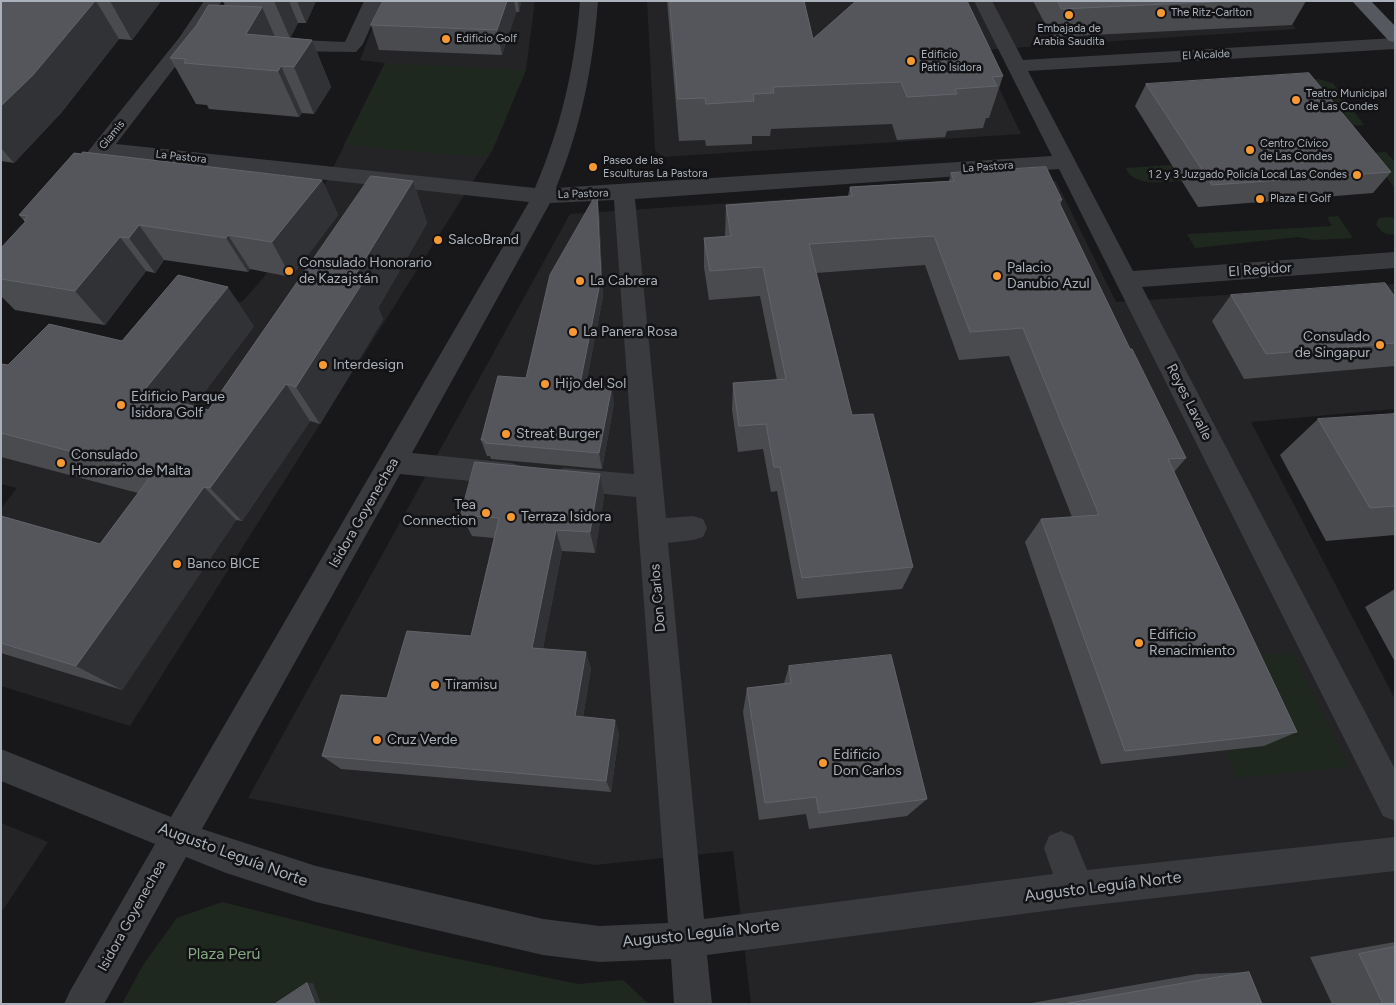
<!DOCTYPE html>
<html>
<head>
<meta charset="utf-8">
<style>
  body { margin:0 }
  #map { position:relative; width:1396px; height:1005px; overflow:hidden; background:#18181a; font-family:Figtree,sans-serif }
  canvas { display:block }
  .frame { position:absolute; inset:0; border:2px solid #aab1ba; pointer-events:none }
</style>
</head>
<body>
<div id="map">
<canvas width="1396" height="1005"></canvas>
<div class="frame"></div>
</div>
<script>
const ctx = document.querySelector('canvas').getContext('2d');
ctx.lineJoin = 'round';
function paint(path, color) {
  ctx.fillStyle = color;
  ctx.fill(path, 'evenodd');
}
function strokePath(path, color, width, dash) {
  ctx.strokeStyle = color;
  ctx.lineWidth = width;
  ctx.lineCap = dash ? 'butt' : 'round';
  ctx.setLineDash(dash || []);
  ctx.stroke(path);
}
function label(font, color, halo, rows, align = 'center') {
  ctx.font = font + ' Figtree,sans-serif';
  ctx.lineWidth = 5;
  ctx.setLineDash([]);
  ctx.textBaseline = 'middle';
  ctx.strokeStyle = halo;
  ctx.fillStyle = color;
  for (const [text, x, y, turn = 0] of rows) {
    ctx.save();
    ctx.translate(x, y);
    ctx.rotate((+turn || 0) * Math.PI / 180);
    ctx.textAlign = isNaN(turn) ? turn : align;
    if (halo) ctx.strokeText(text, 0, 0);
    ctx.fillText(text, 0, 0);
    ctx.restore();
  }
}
paint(new Path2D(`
  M383,1H535L526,70L492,151L130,726L1,686V508L17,488L1,484V420L146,354L194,295L242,302L264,277L319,196L385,63L360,60Z
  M647,1H1272L1296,29L981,50L1021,134L662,157L655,150Z
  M1056,181L1116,302L1395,284V409L1251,422L1395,699V1004H751L733,851L594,865L248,798L570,214Z
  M1,823L48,842L1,913Z`), '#242427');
paint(new Path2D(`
  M385,63L526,70L492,151L479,157L344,145Z
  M1318,79L1333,83L1364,125L1346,126L1312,81Z
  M1386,152L1395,162V188L1367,153Z
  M1171,165L1181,181C1166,182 1132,187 1126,168Z
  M1338,216L1353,238L1313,240L1299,237L1195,248L1187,234L1332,226L1327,217Z
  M1390,217L1395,219V234C1386,236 1380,231 1376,224L1379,218Z
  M1292,652L1349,767L1237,778L1225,751L1264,746L1225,659Z
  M222,902L420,951L578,984L623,980L649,1004H122L143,965L177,918Z`), '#1f281f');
paint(new Path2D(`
  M204,1H222L191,46L116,144L535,188C561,127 575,67 580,1H598C593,67 581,127 556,188L1052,156L974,1H992L1023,60L1395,38V49L1028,71L1133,271L1395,252V268L1142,287L1395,769V821L1383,816L1059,169L635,199L666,518L693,516L703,519L707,528L703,537L693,540L668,543L704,919L1053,874L1044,848L1049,836L1061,831L1073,836L1087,870L1395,837V871L1076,907L707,955L712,1004H674L671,959L600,962L543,955L316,902L226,873L186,857L104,1004H64L70,991L155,844L1,781V749L171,817L529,202L106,156C100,164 96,166 86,164L83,159L86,154L179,38ZM614,200L634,474L564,468L554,471L550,479L554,487L564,490L636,497L668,923L600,926L543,919L316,866L202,829L400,474L511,485L521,482L524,474L521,466L511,463L412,453L550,203Z
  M364,1H382L363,44L356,52L277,51L271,49L268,45L271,41L277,39L345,42Z`), '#393b3f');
paint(new Path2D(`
  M1352,1H1371L1395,26V42L1389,41Z`), '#55585e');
paint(new Path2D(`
  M1,1H161L132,40L119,39L61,113L14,163L1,161Z
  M223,1H316L306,23H298L290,38L312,40L331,87L314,114L302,113L299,117L209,109L207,105L196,104L170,58L225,6Z
  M383,1H521L519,12H516L502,55L379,50L371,25Z
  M667,1H804L813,39L1003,76L989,118H986L983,128L947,131L945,137L897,140L892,124L771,129L770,136H752V144L706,146L705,140L679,141Z
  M1033,1H1306L1292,25L1052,37Z
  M1146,84L1391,172L1373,193L1198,207L1135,106Z
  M951,173L1062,200L1060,205L1130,349L1186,458L1174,472L1297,732L1264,746L1101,764L1025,542L1041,519L1072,517L1009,356L959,360L925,265L816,273L852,415L913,567L902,589L797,599L777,491L771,492L763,449L738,452L732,410L733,383L777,380L760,296L709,300L704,267V238L725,237L726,205L848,196L850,187L949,181Z
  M322,180L338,215L291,277L250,269L248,272L164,260L155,273L146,271L105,325L15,310L1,296V248L25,222L19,215Z
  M413,181L427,223L378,308L383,319L320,424L310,421L242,521L236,520L122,690L1,653V516L100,544L138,493L1,457V364L8,365L122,341L254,326L194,406L208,410Z
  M599,212L603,296L586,384L614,403L602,469L491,459L490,456H487L481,440L526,378Z
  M1231,295L1395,297V366L1244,379L1212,321Z
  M1395,414V535L1326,541L1280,455L1318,419Z
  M604,496L595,553L562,551L543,648L591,668L583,717L619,733L611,792L341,769L322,756L387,698L471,636L494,538L472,536L461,515Z
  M1395,589V662L1365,607Z
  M789,666L927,799L907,816L809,829L806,814L759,820L743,712L747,688L784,683Z
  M1395,942V1004H1332L1310,957Z
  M1249,972L1262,1004H1026L1197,974Z`), '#494b4f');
paint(new Path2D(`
  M95,1H96L119,39L61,113L14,163L1,148V106Z
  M110,1H161L132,40Z
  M274,1H289L298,23L290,38Z
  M297,1H316L306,23Z
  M507,1H514L516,12L502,55L497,30Z
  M518,1H521L519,12Z
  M262,7L282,53L246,34Z
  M312,40L331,87L314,114L294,67Z
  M281,66L302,113L299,117L278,71Z
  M322,180L338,215L291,277L272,242Z
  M413,181L427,223L378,308L383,319L320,424L296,387L354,277Z
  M597,193L599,212L603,296L583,401L580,384Z
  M139,225L164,260L155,273L129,238Z
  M228,235L250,269L248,272L226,238Z
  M120,237L146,271L105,325L75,291Z
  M228,287L254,326L176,430L142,393Z
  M286,384L310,421L242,521L210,488Z
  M612,386L614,403L602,469L599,453Z
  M600,474L604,496L595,553L590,532Z
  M204,487L236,520L122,690L76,666Z
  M556,530L562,551L540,664L532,648Z
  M586,652L591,668L581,730L575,716Z
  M615,720L619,733L611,792L606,781Z
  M307,983H313L321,1004H315Z`), '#313235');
const building = new Path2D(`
  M1,1H95L33,75L1,106Z
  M383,1H507L497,30L371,25Z
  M670,1H804L813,39L856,1H967L1003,76L992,77L997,86L955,89L957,94L907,97L901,82L773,87L774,93L753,94L754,101L706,104L705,98L678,99Z
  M1058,1H1228L1062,9Z
  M209,5L262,7L246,34L312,40L294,67L281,66L278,71L184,63L186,59L170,58L196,26Z
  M1309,73L1391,172L1212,185L1146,84Z
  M83,152L322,180L272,242L228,235L226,238L139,225L129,238L120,237L75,291L1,279V248L26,221L24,220L28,216L19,215L74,153L81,154Z
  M1046,167L1062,200H1058L1130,349H1132L1186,458L1168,459L1297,732L1125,751L1041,519L1099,515L1023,328L970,332L934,236L809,244L852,415L873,414L913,567L802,578L780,467H774L766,424L739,426L733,383L786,379L763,267L710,271L704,238L731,236L726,205L852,196L850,187L954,181L951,173Z
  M371,176L413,181L354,277L365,279L296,387L286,384L210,488L204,487L76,666L1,643V516L100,544L153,473L1,433V364L8,365L49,324L122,341L178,275L228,287L142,393L208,410Z
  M597,193L601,278L580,384L612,386L599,453L485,443V440H481L498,376L526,378L550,275Z
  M1385,283L1395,297V343L1266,354L1231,295Z
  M1395,414V506L1370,508L1318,419Z
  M475,462L600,474L590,532L556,530L532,648L586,652L575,716L615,720L606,781L322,756L341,695L387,698L407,631L471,636L499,518L461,515Z
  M891,655L927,799L819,813L816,797L765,803L747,688L791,683L789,666Z
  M1395,947V1004H1383L1359,954Z
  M1249,972L1262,1004H1064Z
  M307,983L315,1004H275Z`);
paint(building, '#54565b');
strokePath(building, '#61646a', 1);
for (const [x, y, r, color] of [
  [1161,13,5,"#f69934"],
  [1069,15,5,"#f69934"],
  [446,39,5,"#f69934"],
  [911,61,5,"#f69934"],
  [1296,100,5,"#f69934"],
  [1250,150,5,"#f69934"],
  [593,167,5,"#f69934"],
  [1357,175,5,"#f69934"],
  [1260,199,5,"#f69934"],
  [438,240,5,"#f69934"],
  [289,271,5,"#f69934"],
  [997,276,5,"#f69934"],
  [580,281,5,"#f69934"],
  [573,332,5,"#f69934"],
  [1380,345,5,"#f69934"],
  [323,365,5,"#f69934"],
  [545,384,5,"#f69934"],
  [121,405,5,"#f69934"],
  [506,434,5,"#f69934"],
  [61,463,5,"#f69934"],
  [486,513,5,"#f69934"],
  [511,517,5,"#f69934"],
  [177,564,5,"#f69934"],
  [1139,643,5,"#f69934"],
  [435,685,5,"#f69934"],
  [377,740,5,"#f69934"],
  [823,763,5,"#f69934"]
]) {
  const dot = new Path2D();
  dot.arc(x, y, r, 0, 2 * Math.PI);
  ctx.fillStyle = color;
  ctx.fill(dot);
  strokePath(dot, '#131315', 2);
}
label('11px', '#aab1ba', '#131315', [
  ["The Ritz-Carlton",1171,13],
  ["Embajada de",1069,29,"center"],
  ["Arabia Saudita",1069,42,"center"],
  ["Edificio Golf",456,39],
  ["Edificio",921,55],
  ["Patio Isidora",921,68],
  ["Teatro Municipal",1306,94],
  ["de Las Condes",1306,107],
  ["Centro Cívico",1260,144],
  ["de Las Condes",1260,157],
  ["Paseo de las",603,161],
  ["Esculturas La Pastora",603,174],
  ["1 2 y 3 Juzgado Policía Local Las Condes",1347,175,"right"],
  ["Plaza El Golf",1270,199]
], 'left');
label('11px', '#aab1ba', '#131315', [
  ["El Alcalde",1206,55,-3],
  ["Glamis",112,135,-51],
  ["La Pastora",181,157,6],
  ["La Pastora",988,167,-4],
  ["La Pastora",583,194,-2]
]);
label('14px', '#aab1ba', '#131315', [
  ["SalcoBrand",448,240],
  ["Consulado Honorario",299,263],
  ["de Kazajstán",299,279],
  ["Palacio",1007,268],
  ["Danubio Azul",1007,284],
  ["La Cabrera",590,281],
  ["La Panera Rosa",583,332],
  ["Consulado",1370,337,"right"],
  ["de Singapur",1370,353,"right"],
  ["Interdesign",333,365],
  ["Hijo del Sol",555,384],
  ["Edificio Parque",131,397],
  ["Isidora Golf",131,413],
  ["Streat Burger",516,434],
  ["Consulado",71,455],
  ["Honorario de Malta",71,471],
  ["Tea",476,505,"right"],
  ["Connection",476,521,"right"],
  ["Terraza Isidora",521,517],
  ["Banco BICE",187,564],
  ["Edificio",1149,635],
  ["Renacimiento",1149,651],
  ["Tiramisu",445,685],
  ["Cruz Verde",387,740],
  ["Edificio",833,755],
  ["Don Carlos",833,771]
], 'left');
label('14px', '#aab1ba', '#131315', [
  ["El Regidor",1260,270,-4],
  ["Reyes Lavalle",1189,402,63],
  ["Isidora Goyenechea",364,513,-60],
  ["Don Carlos",658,598,-95],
  ["Isidora Goyenechea",132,916,-61]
]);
label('16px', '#aab1ba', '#131315', [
  ["Augusto Leguía Norte",233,855,20],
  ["Augusto Leguía Norte",1103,887,-7],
  ["Augusto Leguía Norte",701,934,-6]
]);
label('16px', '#83a580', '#131315', [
  ["Plaza Perú",224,954]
]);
</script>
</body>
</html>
